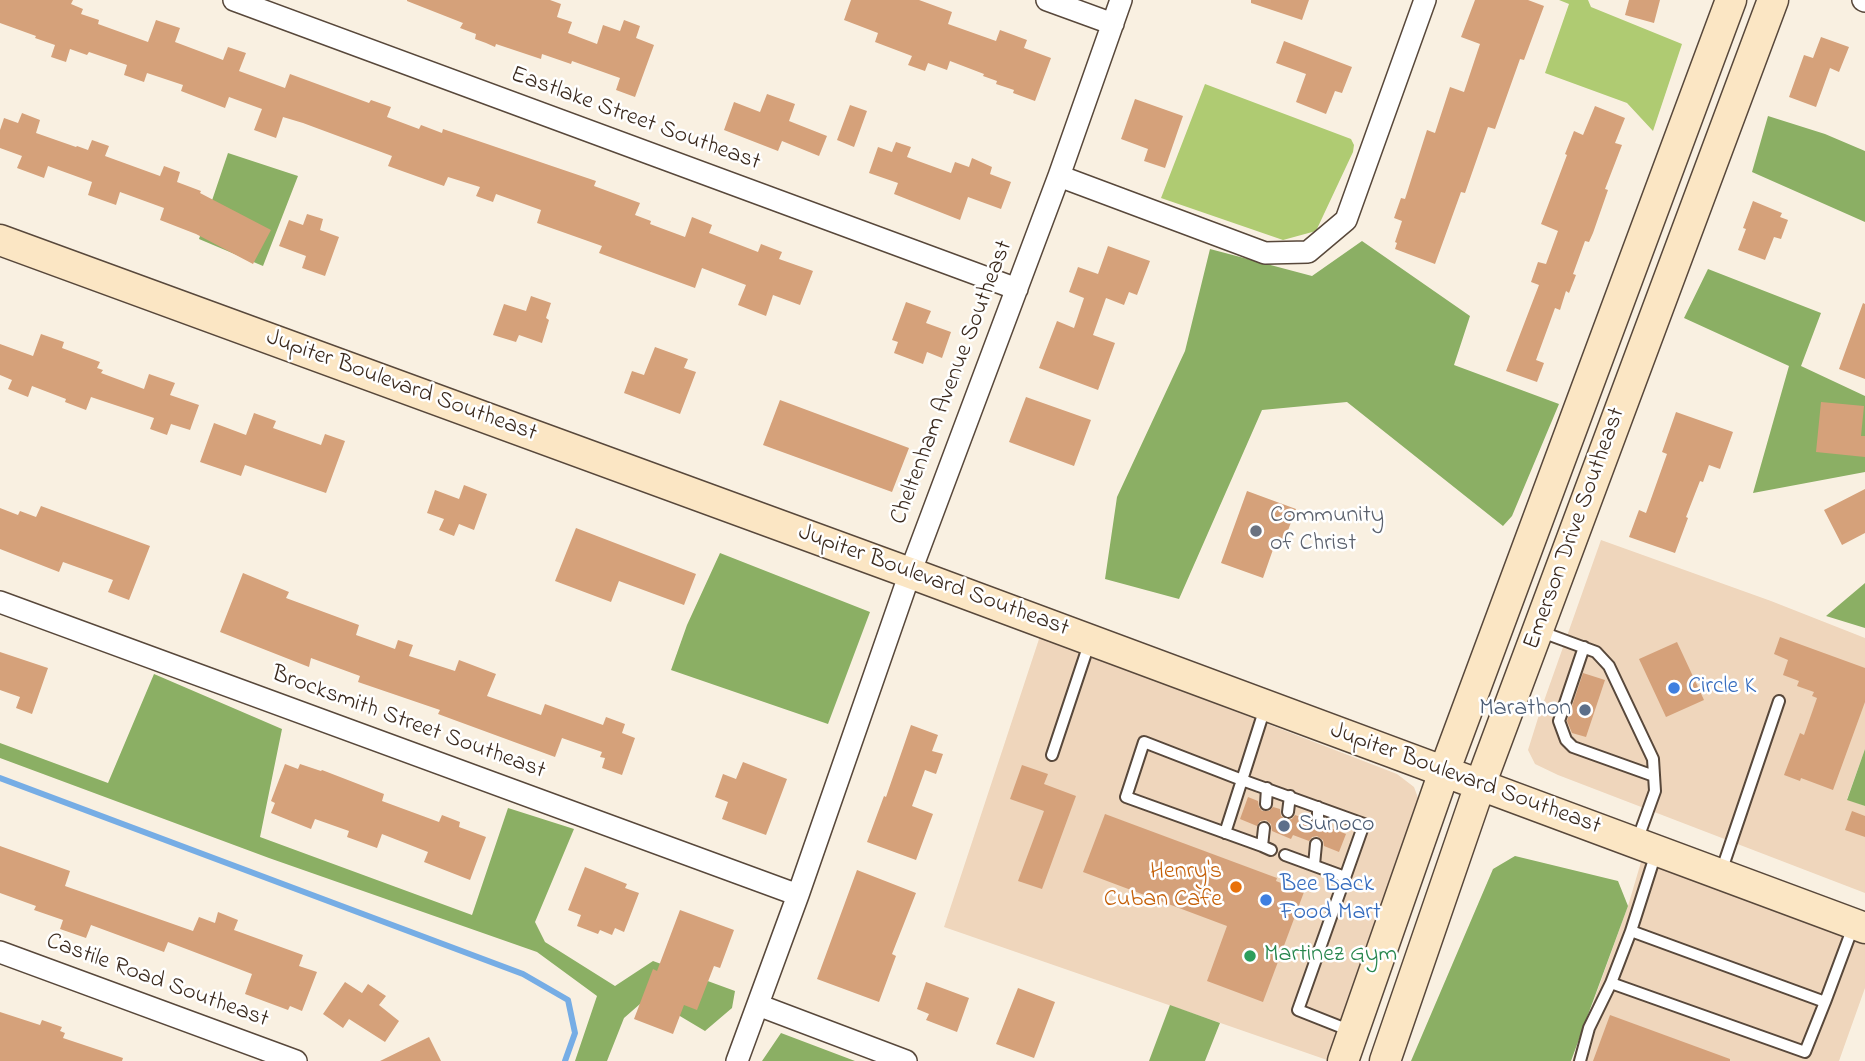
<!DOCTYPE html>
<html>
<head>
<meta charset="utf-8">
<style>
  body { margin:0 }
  canvas { display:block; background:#f9f0e1 }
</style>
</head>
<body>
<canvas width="1865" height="1061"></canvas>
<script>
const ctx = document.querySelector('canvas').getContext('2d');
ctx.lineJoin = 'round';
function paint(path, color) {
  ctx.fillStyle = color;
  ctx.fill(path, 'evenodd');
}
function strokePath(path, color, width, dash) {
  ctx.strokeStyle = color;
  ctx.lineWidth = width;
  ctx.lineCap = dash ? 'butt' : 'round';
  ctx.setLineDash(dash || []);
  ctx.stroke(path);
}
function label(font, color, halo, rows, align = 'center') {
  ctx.font = font + ' "Indie Flower",sans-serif';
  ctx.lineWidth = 5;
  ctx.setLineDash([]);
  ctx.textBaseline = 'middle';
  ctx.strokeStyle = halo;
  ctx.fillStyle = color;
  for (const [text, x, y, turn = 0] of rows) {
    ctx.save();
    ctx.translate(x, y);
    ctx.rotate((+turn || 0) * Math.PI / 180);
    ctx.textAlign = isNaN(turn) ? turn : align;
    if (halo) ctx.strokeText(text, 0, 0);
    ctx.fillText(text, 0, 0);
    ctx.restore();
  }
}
paint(new Path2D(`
  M1601,540L1771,601L1865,638V749L1847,799L1865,806V893L1558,775L1535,764L1528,750L1539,715Z
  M1040,636L1397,774L1414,787L1421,806L1330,1061L944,927Z
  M1641,862L1865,942V988L1839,1061H1572L1628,906Z`), '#efd6bc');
paint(new Path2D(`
  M1559,0H1588L1591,7L1682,44L1653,131L1627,103L1545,73L1569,4Z
  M1205,84L1351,139L1354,145L1353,152L1316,231L1283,240L1161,198Z`), '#afcb72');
paint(new Path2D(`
  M1768,116L1825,134L1865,151V222L1752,172Z
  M228,153L298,176L263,266L199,239Z
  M1362,241L1470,316L1454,365L1559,404L1512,516L1503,526L1347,402L1262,410L1179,599L1105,579L1117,497L1185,351L1210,249L1312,276Z
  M1708,269L1821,313L1801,366L1865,396V472L1753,493L1789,366L1684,318Z
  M720,553L870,612L828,724L671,670L687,625Z
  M1865,583V628L1826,616Z
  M154,674L282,729L260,837L472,915L508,808L574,829L535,922L545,942L615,986L653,961L735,991L732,1008L705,1031L648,997L624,1018L607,1061H575L597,996L537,952L269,858L0,758V743L108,783Z
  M1865,749V806L1847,800Z
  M1515,856L1618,881L1628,906L1571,1061H1411L1493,869Z
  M1170,1005L1220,1023L1205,1061H1149Z
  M781,1033L855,1061H762Z`), '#8baf64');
strokePath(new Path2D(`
  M0,778L523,974L568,1000L575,1033L565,1061`), '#76ade5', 6);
paint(new Path2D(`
  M0,0H73L71,4L83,9L81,14L99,20L98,24L148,42L156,20L180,28L175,42L223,60L228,47L246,53L239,71L285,88L290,74L369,103L371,100L391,107L387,117L419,129L421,125L442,133L443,129L596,181L594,186L640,203L635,215L651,221L650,224L685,237L692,217L712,225L709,233L758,252L761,244L782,252L779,259L813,271L800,305L773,295L766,316L738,305L746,285L702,268L695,288L599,253L602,246L537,223L541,210L496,194L493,202L476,196L480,187L448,177L444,186L388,166L392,156L303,123L283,117L276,138L254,130L262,109L229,97L225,108L181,91L183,85L147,73L144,82L124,75L127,65L89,52L87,55L70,49L66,62L51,57L55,45L35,38L36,36L0,23Z
  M407,0H550L561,4L557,17L572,22L568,33L597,44L603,25L620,31L624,20L640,26L636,38L654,45L635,97L616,90L620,78L572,61L571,64L542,54L541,59L496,44L495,47L486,43L475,39L476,34L460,28L463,23L407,1Z
  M851,0H919L952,12L948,24L996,41L1000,30L1027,40L1024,48L1051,58L1035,101L1013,93L1014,90L996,84L997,81L983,76L984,74L950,61L947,70L928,63L925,71L908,65L912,56L875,42L878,33L844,20Z
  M1251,0H1309L1302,20L1251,3Z
  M1475,0H1528L1544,6L1524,60L1520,59L1495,129L1488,127L1465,193L1461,192L1435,264L1395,249L1397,243L1395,242L1402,221L1394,218L1401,198L1405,199L1427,130L1435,133L1450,87L1464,92L1480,44L1461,37Z
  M1629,0H1660L1654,23L1625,15Z
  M1821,37L1849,47L1839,72L1830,68L1816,107L1789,97L1804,55L1813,58Z
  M1284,41L1352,67L1342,93L1335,91L1326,114L1296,102L1306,74L1276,63Z
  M767,94L795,104L789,121L827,136L819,156L782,141L778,151L724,130L734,102L760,112Z
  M1135,99L1183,116L1165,168L1144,161L1148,149L1121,139Z
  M850,105L867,111L854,147L837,140Z
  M1595,106L1625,118L1615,143L1622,145L1605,189L1608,190L1593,233L1589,242L1585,241L1573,274L1576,275L1569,293L1566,291L1560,310L1555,308L1536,360L1544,363L1537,382L1506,371L1539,285L1531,282L1538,262L1546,264L1558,231L1541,224L1567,155L1565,154L1574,131L1583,135Z
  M22,113L40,120L36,133L76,147L77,146L88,150L92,140L109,146L105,156L160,176L164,166L180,172L177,182L201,191L200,193L271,230L253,264L196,234L160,220L164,208L120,192L116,205L88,195L92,182L48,166L44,178L17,168L22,156L0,148V130L4,118L18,123Z
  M896,142L911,147L907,157L951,173L955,162L969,167L972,158L992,167L990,174L1011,182L1001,209L968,197L960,220L894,194L898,183L869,173L878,147L892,152Z
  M1753,201L1782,213L1780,217L1788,220L1781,239L1774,237L1765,260L1738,250L1746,229L1743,228Z
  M307,214L323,219L320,230L339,237L325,276L302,268L306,256L279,246L289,220L303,225Z
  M1108,246L1150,261L1137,295L1129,292L1124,305L1106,298L1093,335L1115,343L1098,390L1039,368L1057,321L1074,328L1084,298L1069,292L1078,267L1098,274Z
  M531,296L551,303L546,318L549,320L542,343L519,335L516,342L493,335L504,304L526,311Z
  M906,302L931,311L926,323L951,332L942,358L927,352L923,364L894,353L898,342L892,340Z
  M1863,303L1865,304V379L1839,369Z
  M41,334L64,342L62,348L100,362L97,368L103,370L101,373L144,389L149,374L175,383L170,395L199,405L190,430L171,424L167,435L150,429L154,418L91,397L86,410L65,402L66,399L32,386L28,397L8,389L12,380L0,375V344L33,356Z
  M655,347L688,359L684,368L696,372L680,414L624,393L632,371L644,375Z
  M1026,397L1091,420L1074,466L1009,442Z
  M780,400L909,448L892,492L763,445Z
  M1821,402L1864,406L1861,436H1865V457L1816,452Z
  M1676,412L1733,432L1720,469L1709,465L1703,482L1700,481L1686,517L1688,518L1675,553L1629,537L1639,510L1646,513L1667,454L1662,452Z
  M254,413L276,421L273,428L321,445L325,434L345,441L326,493L245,465L241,476L200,462L214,423L246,435Z
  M464,485L487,494L474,530L459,524L454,536L439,530L444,519L427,513L435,490L459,499Z
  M1865,489V533L1842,545L1824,510Z
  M1247,491L1296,509L1284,541L1277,538L1263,578L1221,563Z
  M41,506L150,546L129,600L108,592L113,580L63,562L59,572L0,549V508L18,515L20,511L36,517Z
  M576,528L696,574L684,605L619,581L611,602L555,581Z
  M243,573L289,592L286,598L359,625L356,635L395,649L398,640L413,645L409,656L455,671L459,660L496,674L487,696L541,715L545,704L603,725L606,717L625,724L622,733L635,738L622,775L602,768L605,758L600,757L602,752L562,738L555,757L438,714L440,710L358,682L360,676L311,658L309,667L220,632Z
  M1780,637L1865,668V702L1833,790L1801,778L1800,781L1784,775L1800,733L1804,735L1817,698L1812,696L1814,692L1797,686L1799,681L1783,675L1788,660L1774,654Z
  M1677,642L1704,700L1666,717L1639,659Z
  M0,652L48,668L32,714L16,708L20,697L0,690Z
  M1583,673L1605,680L1586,737L1572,733L1567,721Z
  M911,725L938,735L932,751L943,754L936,774L925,770L912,806L933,814L916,860L867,842L884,796L886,797Z
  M743,762L787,779L766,835L722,819L728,802L715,797L723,774L736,779Z
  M285,764L298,769L300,764L321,771L322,770L384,794L382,801L439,822L442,815L460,822L459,827L486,837L470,880L424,862L428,852L382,834L377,848L347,837L349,831L315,819L311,829L271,813L275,803L271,801Z
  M1022,765L1048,774L1044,784L1076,796L1042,889L1018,881L1044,811L1010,799Z
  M1248,797L1258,801L1259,807L1262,811H1269L1273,807L1280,809L1281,816L1286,820L1292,819L1295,815L1310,820L1311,826L1315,830H1321L1325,826L1346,834L1339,852L1324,846L1323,840L1317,836L1312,837L1309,841L1293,835L1291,839L1272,831L1271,824L1266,820L1260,821L1257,826L1240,819Z
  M1852,811L1865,816V837L1845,830Z
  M1105,814L1277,878L1276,881L1304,892L1263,1002L1207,981L1227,926L1083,872Z
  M0,846L70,871L65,886L193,931L199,917L215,923L218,912L238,920L234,930L303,955L299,966L317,972L302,1011L290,1006L288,1010L245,994L252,974L168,942L164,952L91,925L86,938L60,929L63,920L34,910L36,906L0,893Z
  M585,867L627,884L625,888L639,893L624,932L615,928L612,935L600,930L598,934L577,926L581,915L568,910Z
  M857,870L916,893L892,954L896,956L879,1002L817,979Z
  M680,910L734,930L720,968L714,966L697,1010L684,1005L673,1034L634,1019L653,969L657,971Z
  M345,982L362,993L368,984L386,996L379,1005L399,1021L385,1042L349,1019L343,1028L323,1014Z
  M926,982L969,998L957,1032L926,1020L929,1014L917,1009Z
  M1018,988L1055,1002L1034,1058L996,1044Z
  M0,1012L40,1025L42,1020L62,1027L60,1031L65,1033L63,1038L123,1058L122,1061H0Z
  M1610,1015L1730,1059V1061H1593Z
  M429,1037L441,1061H380Z`), '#d5a17a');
const lane = new Path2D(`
  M1539,631L1596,652L1609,666L1653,759L1655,791L1637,841
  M1584,647L1559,721L1566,740L1573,747L1654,776
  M1265,708L1242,780L1364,824L1298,1010L1351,1031
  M1052,755L1090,641
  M1266,804L1267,788
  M1288,812L1290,796
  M1318,823V807
  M1225,833L1242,780L1144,742L1126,797L1262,846L1271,850
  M1262,846L1264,828
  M1656,853L1631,931L1825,1002L1853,927
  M1285,855L1345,877
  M1314,865L1316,844
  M1721,872L1779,701
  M1631,931L1611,983L1805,1052L1825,1002
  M1580,1061L1589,1028L1611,983`);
const street = new Path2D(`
  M234,0L1017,289
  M1047,0L1113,24
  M1863,0L1865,1
  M1059,176L1265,253L1308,252L1346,220L1425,0
  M0,602L798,895
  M0,952L296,1061
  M758,1005L906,1061
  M737,1061L798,895L910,573L1059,176L1121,0`);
const secondary = new Path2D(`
  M0,240L910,573L1865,928
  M1343,1061L1444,772L1731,0
  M1385,1061L1480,785L1773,0`);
strokePath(lane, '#58483b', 14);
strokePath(street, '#58483b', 24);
strokePath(secondary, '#58483b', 33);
strokePath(lane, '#fff', 10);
strokePath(street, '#fff', 21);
strokePath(secondary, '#fbe6c4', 30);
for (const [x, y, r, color] of [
  [1256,531,7,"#6b7280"],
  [1674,688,7,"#3f7fe0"],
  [1585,710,7,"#5c6f8a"],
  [1284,826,7,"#5c6f8a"],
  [1236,887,7,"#e8710a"],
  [1266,900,7,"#3f7fe0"],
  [1250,956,7,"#2e9e5b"]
]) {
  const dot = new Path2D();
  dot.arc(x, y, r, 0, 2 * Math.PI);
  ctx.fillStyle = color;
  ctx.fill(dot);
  strokePath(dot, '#fff', 2.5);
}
label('24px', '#3b2a1e', '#fff', [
  ["Eastlake Street Southeast",635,120,20],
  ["Cheltenham Avenue Southeast",953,383,-69],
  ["Jupiter Boulevard Southeast",401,387,20],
  ["Emerson Drive Southeast",1576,529,-70],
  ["Jupiter Boulevard Southeast",933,582,20],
  ["Brocksmith Street Southeast",408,724,20],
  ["Jupiter Boulevard Southeast",1465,780,20],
  ["Castile Road Southeast",157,982,20]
]);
label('24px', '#5b616d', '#fff', [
  ["Community",1270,517],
  ["of Christ",1270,545]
], 'left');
label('24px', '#366cbe', '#fff', [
  ["Circle K",1688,688],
  ["Bee Back",1280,886],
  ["Food Mart",1280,914]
], 'left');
label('24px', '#4e5e75', '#fff', [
  ["Marathon",1571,710],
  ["Sunoco",1298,826,"left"]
], 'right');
label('24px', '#c56008', '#fff', [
  ["Henry's",1222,873],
  ["Cuban Cafe",1222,901]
], 'right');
label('24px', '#27864d', '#fff', [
  ["Martinez Gym",1264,956]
], 'left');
</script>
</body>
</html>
